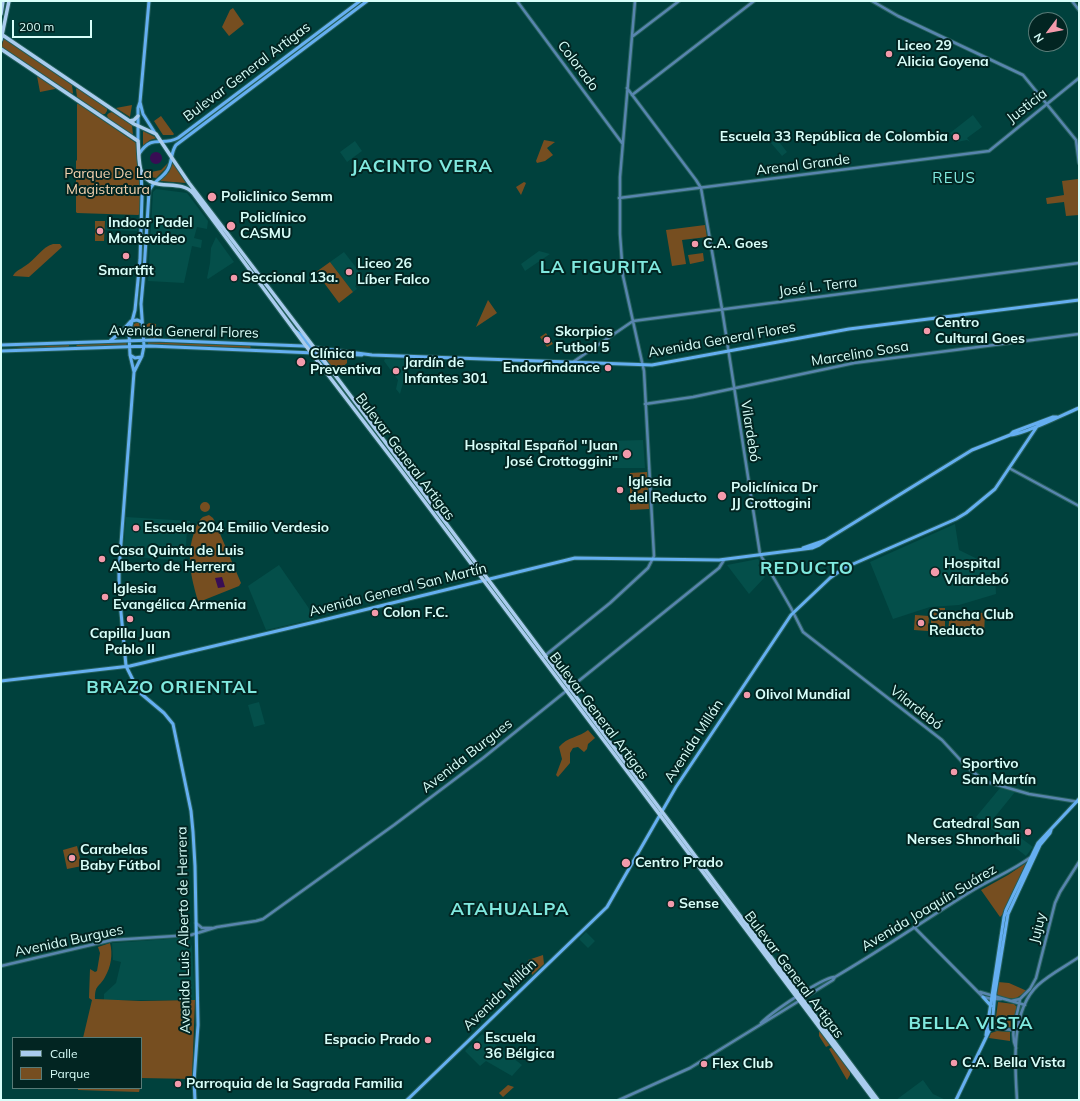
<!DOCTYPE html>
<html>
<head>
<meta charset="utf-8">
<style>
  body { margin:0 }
  #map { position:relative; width:1080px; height:1101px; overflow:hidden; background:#00413d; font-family:Mulish,sans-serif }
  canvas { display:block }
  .frame { position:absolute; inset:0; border:2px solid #d8fef9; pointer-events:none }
  .legend { position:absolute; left:12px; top:1037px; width:130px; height:52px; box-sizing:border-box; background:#022522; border:1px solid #587c78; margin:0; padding:5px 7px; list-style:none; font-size:12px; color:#d8fef9 }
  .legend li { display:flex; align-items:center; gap:8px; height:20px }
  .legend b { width:20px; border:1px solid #587c78 }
  .north { position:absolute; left:1028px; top:12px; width:40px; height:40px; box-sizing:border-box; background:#022522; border:1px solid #587c78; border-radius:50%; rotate:238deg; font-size:11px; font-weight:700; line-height:16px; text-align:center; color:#d8fef9 }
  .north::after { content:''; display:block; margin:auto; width:14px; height:18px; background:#f39aab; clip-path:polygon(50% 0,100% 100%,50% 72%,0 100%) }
  .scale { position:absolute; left:12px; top:20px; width:80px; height:18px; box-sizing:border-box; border:2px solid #d8fef9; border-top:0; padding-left:5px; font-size:12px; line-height:14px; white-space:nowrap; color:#d8fef9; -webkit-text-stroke:3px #022522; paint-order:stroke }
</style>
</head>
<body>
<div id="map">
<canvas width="1080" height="1101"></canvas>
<div class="frame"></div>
<ul class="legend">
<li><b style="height:5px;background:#a9ccee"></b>Calle</li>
<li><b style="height:11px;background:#764e20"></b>Parque</li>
</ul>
<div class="north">N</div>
<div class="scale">200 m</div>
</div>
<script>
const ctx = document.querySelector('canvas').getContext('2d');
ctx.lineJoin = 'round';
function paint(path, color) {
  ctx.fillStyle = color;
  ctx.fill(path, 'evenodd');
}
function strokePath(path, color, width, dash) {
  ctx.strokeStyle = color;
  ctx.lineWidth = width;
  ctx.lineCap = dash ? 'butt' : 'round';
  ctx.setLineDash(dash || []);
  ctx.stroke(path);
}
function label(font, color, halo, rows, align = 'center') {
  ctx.font = font + ' Mulish,sans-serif';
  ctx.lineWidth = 4;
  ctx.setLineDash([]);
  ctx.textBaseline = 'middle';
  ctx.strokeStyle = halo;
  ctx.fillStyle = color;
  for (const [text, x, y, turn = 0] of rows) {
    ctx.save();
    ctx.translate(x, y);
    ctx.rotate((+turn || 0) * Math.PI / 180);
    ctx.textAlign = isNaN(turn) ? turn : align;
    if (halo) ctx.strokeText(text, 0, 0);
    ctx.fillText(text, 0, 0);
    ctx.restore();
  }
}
paint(new Path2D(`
  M973,115L982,127L967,138L970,142L967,140L957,142L950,133Z
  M777,139L787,152L782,156L771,143Z
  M355,141L362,151L347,162L340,152Z
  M156,189L187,193L208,221L207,229L197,227L194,238L202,240L201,248L192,246L184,283L148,281L153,192Z
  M106,220H138L137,231L105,230Z
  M216,237L234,262L208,279L207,278L210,263L211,248Z
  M539,251L550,254L525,271L521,264Z
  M344,252L365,279L355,286L357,289L353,292L330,262Z
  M385,359L409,360L400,394L396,389L398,380L384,361Z
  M643,440L645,468H610L608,441Z
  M126,517L190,521V530H187L185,560L183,561L123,556Z
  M955,524L959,550L998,569L995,575L996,594L959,605L930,607L893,619L870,562Z
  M758,559L761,563L758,565L765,577L749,594L727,565Z
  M279,565L308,607L314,619L266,630L248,586Z
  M259,702L265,724L254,727L248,705Z
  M1000,788L1015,792L994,818L1033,847L1026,856L976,817Z
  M586,932L595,941L588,948L579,939Z
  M184,938L192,946L195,1000H104V994L116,983L121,962L113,960L112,943Z
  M482,1034L522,1065L512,1076L486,1061L480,1066L465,1051Z
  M923,1080L933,1094L946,1100H896Z`), '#044f4a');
paint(new Path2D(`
  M233,8L244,24L229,36L222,27L230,10Z
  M5,39L72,85L73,93L72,94L2,47L3,40Z
  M37,76L55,87V89L40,92Z
  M77,88L107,108V111L105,114H102L77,97L76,89Z
  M77,104H79L136,143L140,194V214L138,215L77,213L76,212V161L77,160Z
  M132,105L130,117L116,108Z
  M112,112L132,125L133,135L108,118L107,115L109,113Z
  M161,116L174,134L173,135H163L154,121Z
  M143,131L157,138L150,140L143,146Z
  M544,140L555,142L547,148L553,155L545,161L537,163L536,161Z
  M168,163L165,169L156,178L151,177L148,175L151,172L161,170Z
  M172,164H174L186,181V183L160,181L169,172Z
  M1078,179L1079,215L1066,216L1064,202L1047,204L1046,198L1064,195L1062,181Z
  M524,182L526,183L521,195L516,187Z
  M95,221H105L104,241H95Z
  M705,225L707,237L682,240L686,264L672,266L666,230Z
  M53,244H60L62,247L29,277L13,276C15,271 21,269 25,266C35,260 42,247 53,244Z
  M703,253L704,261L690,264L688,255Z
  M330,262L353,292L339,303L316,272Z
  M488,300L497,313L476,327Z
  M136,323H139L142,336L138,334L132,336L134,324Z
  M149,323L156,324L155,330L160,338H150L148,336L146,325Z
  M546,333L553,344L547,347L540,337Z
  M148,342L250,346L251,347L250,348L148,344Z
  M126,343L127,344L126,345L78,347L76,345Z
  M69,345V346L68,347L14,349L12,348Z
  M317,356L342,388L406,473Z
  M326,356L344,357L347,360V363L339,370H335L325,358Z
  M647,472L649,509L630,510V473Z
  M200 507a5 5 0 1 1 10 0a5 5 0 1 1-10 0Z
  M209,515L213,518L215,522L241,583L239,586L199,602L198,601C191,577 186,556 194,533C196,527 198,521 203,517Z
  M931,608H945V630H931Z
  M950,611L985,613L984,635L948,633Z
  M915,615L929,616L928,631L914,630Z
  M588,730L595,738L588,744L587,749L584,752L578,747L573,748L570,753V763L558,777L556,775L562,759L559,747C567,737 580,737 588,730Z
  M77,846L82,866L67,869L63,850Z
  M1026,863L1003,914L1000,917L981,890L1008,875Z
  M110,943C113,954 111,967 105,977C99,988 95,984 95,999L141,1001L195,1000L192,1079L141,1078V1038H83L92,1000L89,998L90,969L95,972L97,971L100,953L98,947Z
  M543,955L544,964L532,975L528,960Z
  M998,982L1009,983L1027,991L1015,999L1000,997L997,994Z
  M998,1002L1014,1004L1017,1007L1012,1028L995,1024Z
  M819,1030L830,1045L826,1047L819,1036Z
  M997,1031L1010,1032V1041L989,1038L991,1033Z
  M832,1047L850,1072V1075L847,1080L829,1049Z
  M508,1085L514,1087L503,1097L499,1093Z
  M78,1088H140L139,1092L78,1090Z`), '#764e20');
paint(new Path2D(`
  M150 158a6 6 0 1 1 12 0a6 6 0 1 1-12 0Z
  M222,577L225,587L218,588L215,578Z`), '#380d54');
const tertiary = new Path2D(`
  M517,1L622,143
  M872,1L898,16L1023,75L1076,140L1079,163
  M1072,1L1079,10
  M633,36L679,1
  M627,88L696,180L701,188L722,309L760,554L791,608L803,632L942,740L965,765L984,781L1029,794L1079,802
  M632,95L754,1
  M619,198L989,151L1079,78
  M573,362L633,321L1079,263
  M645,404L693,397L854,363L1079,334
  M1009,468L1079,506
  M542,658L610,603L648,568L654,556L644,371L623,276L620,234V177L635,1
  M196,923L202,928H212
  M914,927L983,997L992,999H1001
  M1,966L112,940L191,935L217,927L256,921L263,919L394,825L483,758L699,584L719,568L724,560
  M980,992L1025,1005
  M1020,999L1030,989L1036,978L1055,903L1060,892L1079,862
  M1011,1001L1020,999
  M761,1023C772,1012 820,979 834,977
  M991,1028L1014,1030
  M1016,1048C1009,1032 1018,1015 1020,999
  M619,1100L690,1068L833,980L835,977C881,950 925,920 970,892C991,879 1012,871 1031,857
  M1017,1100C1015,1065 1010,1011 1038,985C1050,974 1066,966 1079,957`);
const secondary = new Path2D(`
  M149,1L140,102L143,114L155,133
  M138,141V108L140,102
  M139,154C153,133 161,147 178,138L360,1
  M294,330L300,334L311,347
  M110,341L121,332L131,321L137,320L142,322
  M1,345L154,340L303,346L372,355L652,365L849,329L1079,300
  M309,348L316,353L332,372
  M1,351L150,346L362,355
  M130,355L135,358L141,357
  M134,372L130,355L129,333L135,310L140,260L142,196L141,171
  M1010,435L1013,432L1053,417H1057
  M803,548L826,540
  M1,681L130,666L319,621L575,558L719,560L812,548L819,545L826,540L972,450L1010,435C1023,435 1064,414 1079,408
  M983,997L991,1006
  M986,1035L1004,917L1006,910L1038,843L1079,799
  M195,1100L194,1081L198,1025L195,866L193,832L191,811L173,724L164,713L139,692L126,666L119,591V570L134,372L142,356L144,346L141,304L144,271L149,192C151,183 160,180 166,172C173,164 170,153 176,145L367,1
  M407,1100L607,907L676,787L791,615L830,578L844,568L956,519L966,513L995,489L1038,425
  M956,1100L992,1025L995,993L1008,914L1040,845L1050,833L1051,830`);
const primary = new Path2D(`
  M1,14L3,1
  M1,34L134,124L156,134L172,158L189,183L335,375L878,1100
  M1,40L9,1
  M1,49L138,141C139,149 138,166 142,173C152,193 180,178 193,193L306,346L403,473L874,1100
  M130,121L134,120L138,116`);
strokePath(tertiary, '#235f5b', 4.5);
strokePath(secondary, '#235f5b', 5);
strokePath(primary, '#235f5b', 5.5);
strokePath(tertiary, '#5885ae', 2.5);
strokePath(secondary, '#65aff1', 3);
strokePath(primary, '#a9ccee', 3.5);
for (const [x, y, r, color] of [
  [889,54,4,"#f39aab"],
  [956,137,4,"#f39aab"],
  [212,197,5,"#f39aab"],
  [231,226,5,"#f39aab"],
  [100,231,4,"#f39aab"],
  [695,244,4,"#f39aab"],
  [126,256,4,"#f39aab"],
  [349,272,4,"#f39aab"],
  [234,278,4,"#f39aab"],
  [927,331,4,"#f39aab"],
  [547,340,4,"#f39aab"],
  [301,362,5,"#f39aab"],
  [608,368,4,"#f39aab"],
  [396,371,4,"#f39aab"],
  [627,454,5,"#f39aab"],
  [620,490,4,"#f39aab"],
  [722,496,5,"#f39aab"],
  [136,528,4,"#f39aab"],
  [102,559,4,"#f39aab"],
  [935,572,5,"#f39aab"],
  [105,597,4,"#f39aab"],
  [375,613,4,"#f39aab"],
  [130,619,4,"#f39aab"],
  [921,623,4,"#f39aab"],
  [747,695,4,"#f39aab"],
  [954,772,4,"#f39aab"],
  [1028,832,4,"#f39aab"],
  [72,858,4,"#f39aab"],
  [626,863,5,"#f39aab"],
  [671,904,4,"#f39aab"],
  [428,1040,4,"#f39aab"],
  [477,1046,4,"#f39aab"],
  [954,1063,4,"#f39aab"],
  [704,1064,4,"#f39aab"],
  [178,1084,4,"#f39aab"]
]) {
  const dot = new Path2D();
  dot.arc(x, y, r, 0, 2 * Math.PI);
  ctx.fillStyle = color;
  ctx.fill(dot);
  strokePath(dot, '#022522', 1.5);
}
label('bold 14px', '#d8fef9', '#022522', [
  ["Liceo 29",897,46],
  ["Alicia Goyena",897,62],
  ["Escuela 33 República de Colombia",948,137,"right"],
  ["Policlinico Semm",221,197],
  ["Policlínico",240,218],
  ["CASMU",240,234],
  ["Indoor Padel",108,223],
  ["Montevideo",108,239],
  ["C.A. Goes",703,244],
  ["Liceo 26",357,264],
  ["Líber Falco",357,280],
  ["Smartfit",126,271,"center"],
  ["Seccional 13a.",242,278],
  ["Centro",935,323],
  ["Cultural Goes",935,339],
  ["Skorpios",555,332],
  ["Futbol 5",555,348],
  ["Clínica",310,354],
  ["Preventiva",310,370],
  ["Jardín de",404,363],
  ["Infantes 301",404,379],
  ["Endorfindance",600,368,"right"],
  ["Hospital Español \"Juan",618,446,"right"],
  ["José Crottoggini\"",618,462,"right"],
  ["Iglesia",628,482],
  ["del Reducto",628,498],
  ["Policlínica Dr",731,488],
  ["JJ Crottogini",731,504],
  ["Escuela 204 Emilio Verdesio",144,528],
  ["Casa Quinta de Luis",110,551],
  ["Alberto de Herrera",110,567],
  ["Hospital",944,564],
  ["Vilardebó",944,580],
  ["Iglesia",113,589],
  ["Evangélica Armenia",113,605],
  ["Colon F.C.",383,613],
  ["Cancha Club",929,615],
  ["Reducto",929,631],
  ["Capilla Juan",130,634,"center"],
  ["Pablo II",130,650,"center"],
  ["Olivol Mundial",755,695],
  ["Sportivo",962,764],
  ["San Martín",962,780],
  ["Catedral San",1020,824,"right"],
  ["Nerses Shnorhali",1020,840,"right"],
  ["Carabelas",80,850],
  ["Baby Fútbol",80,866],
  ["Centro Prado",635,863],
  ["Sense",679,904],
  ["Escuela",485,1038],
  ["36 Bélgica",485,1054],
  ["Espacio Prado",420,1040,"right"],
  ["C.A. Bella Vista",962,1063],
  ["Flex Club",712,1064],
  ["Parroquia de la Sagrada Familia",186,1084]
], 'left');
label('14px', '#d8fef9', '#022522', [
  ["Colorado",578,66,53],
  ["Bulevar General Artigas",247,72,-37],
  ["Justicia",1027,106,-38],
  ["Arenal Grande",803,165,-7],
  ["José L. Terra",818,287,-7],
  ["Avenida General Flores",184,332,1],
  ["Avenida General Flores",722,340,-10],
  ["Marcelino Sosa",860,354,-9],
  ["Vilardebó",750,431,81],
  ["Bulevar General Artigas",405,457,53],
  ["Avenida General San Martín",398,590,-14],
  ["Vilardebó",916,708,38],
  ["Bulevar General Artigas",599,716,53],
  ["Avenida Millán",694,741,-57],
  ["Avenida Burgues",467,756,-38],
  ["Avenida Joaquín Suárez",929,908,-31],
  ["Jujuy",1038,928,-76],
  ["Avenida Luis Alberto de Herrera",184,930,-91],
  ["Avenida Burgues",69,941,-12],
  ["Bulevar General Artigas",794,975,53],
  ["Avenida Millán",500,995,-44]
]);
label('14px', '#f4d2af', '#022522', [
  ["Parque De La",108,174],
  ["Magistratura",108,190]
]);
ctx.letterSpacing = '1px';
label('15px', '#80e9df', '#022522', [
  ["REUS",954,178]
]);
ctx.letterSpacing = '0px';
ctx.letterSpacing = '1px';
label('bold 18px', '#80e9df', '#022522', [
  ["JACINTO VERA",422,167],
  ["LA FIGURITA",601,268],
  ["REDUCTO",807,569],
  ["BRAZO ORIENTAL",172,688],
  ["ATAHUALPA",510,910],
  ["BELLA VISTA",971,1024]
]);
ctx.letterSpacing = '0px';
</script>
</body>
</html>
